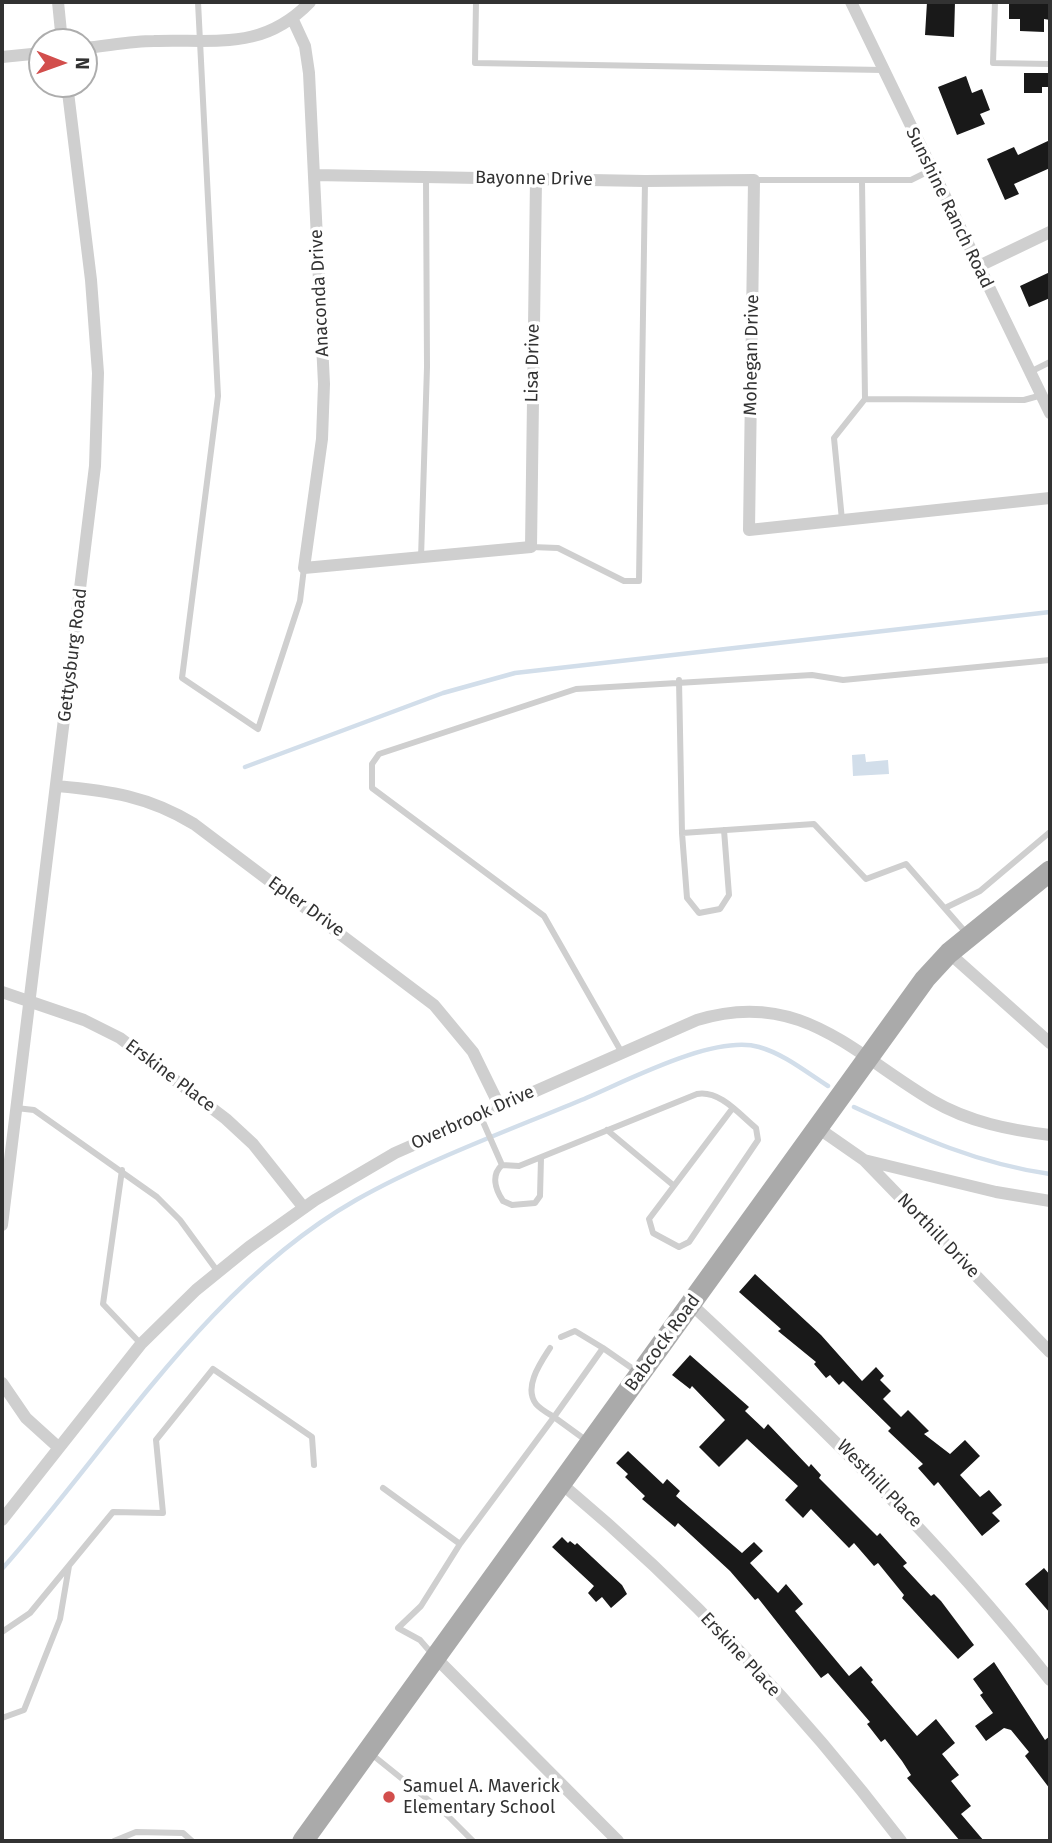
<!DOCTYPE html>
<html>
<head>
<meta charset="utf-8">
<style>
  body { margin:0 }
  #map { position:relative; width:1052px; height:1843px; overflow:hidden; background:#fff; font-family:"Fira Sans",sans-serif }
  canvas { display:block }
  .frame { position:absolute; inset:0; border:4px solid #323232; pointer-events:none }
  .north { position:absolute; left:28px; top:28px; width:70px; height:70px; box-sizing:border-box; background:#fff; border:2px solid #adadad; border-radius:50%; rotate:91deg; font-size:19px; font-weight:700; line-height:28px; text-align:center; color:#323232 }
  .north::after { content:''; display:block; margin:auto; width:24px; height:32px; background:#d24e4c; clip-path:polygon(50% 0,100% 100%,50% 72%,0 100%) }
</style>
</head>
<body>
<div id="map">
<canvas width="1052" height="1843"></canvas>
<div class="frame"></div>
<div class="north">N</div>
</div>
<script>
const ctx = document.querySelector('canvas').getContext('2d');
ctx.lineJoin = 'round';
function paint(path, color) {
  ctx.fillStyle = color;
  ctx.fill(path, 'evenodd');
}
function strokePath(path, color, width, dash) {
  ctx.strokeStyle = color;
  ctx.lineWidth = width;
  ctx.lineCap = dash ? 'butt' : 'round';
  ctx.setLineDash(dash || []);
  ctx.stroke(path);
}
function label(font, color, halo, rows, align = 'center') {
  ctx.font = font + ' "Fira Sans",sans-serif';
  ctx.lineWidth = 7;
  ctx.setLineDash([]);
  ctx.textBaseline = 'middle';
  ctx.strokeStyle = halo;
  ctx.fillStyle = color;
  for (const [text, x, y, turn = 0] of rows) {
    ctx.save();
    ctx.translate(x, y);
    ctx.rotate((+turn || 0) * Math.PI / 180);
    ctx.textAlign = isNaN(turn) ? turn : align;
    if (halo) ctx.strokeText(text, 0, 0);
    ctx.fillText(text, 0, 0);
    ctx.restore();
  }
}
paint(new Path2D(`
  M865,754L866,762L888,760L889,774L853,776L852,755Z`), '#d2deea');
strokePath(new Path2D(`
  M245,767L443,693L515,673L1050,612
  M854,1107C919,1137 979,1164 1050,1174
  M2,1569C113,1444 207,1285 356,1200C423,1162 507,1131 579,1101C623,1083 713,1034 759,1047C784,1054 806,1072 828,1086`), '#d2deea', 4.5);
paint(new Path2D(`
  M927,2H955L954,37L925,35Z
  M1009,2H1050V20L1044,19V32L1020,31V19H1009Z
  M1024,73H1050V87H1042V93H1024Z
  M966,76L972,93L982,89L990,110L980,114L985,124L957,135L938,87Z
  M1050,140V168L1014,184L1019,194L1005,200L987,159L1014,147L1018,155Z
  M1050,272V298L1029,307L1020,286Z
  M755,1274L821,1335L862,1381L876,1367L884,1376L880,1380L891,1391L883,1399L901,1417L908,1410L929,1431L924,1434L950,1454L965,1440L980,1456L960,1475L980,1497L989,1490L1002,1505L992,1513L1000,1521L982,1536L938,1482L934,1486L918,1468L923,1464L888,1431L891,1428L843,1381L839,1385L830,1375L826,1378L814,1364L816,1362L778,1331L781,1329L739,1292Z
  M690,1355L749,1407L745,1411L764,1429L768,1424L809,1467L811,1464L821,1475L819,1478L877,1536L880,1533L907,1563L903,1566L931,1596L934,1594L941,1601L974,1645L958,1659L902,1598L904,1595L878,1563L874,1566L854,1543L849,1548L811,1509L803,1518L785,1500L798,1486L747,1439L719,1467L699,1447L725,1420L692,1386L690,1389L672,1375Z
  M628,1451L663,1484L667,1479L680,1491L676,1496L742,1553L754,1542L763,1551L750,1563L778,1593L786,1584L803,1604L795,1611L849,1676L861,1666L873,1680L871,1682L917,1736L936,1719L955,1743L942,1754L959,1775L951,1781L971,1806L961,1814L984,1841H960L907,1778L911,1775L902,1761L885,1739L881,1742L867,1724L870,1722L828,1673L821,1678L758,1598L755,1600L730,1571L678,1523L675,1527L642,1499L645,1496L625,1477L628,1474L616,1463Z
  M562,1537L568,1543L570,1541L575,1545L577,1543L622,1585L627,1594L611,1608L602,1597L596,1602L588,1593L594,1586L552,1547Z
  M1044,1568L1050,1575V1613L1025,1584Z
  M994,1662L1045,1740L1050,1736V1789L1025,1756L1029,1752L1011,1730L1004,1728L986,1741L975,1726L993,1713L980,1695L983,1693L973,1679Z`), '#191919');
strokePath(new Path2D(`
  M198,2L218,396L182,678L258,729L300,601L304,568
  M476,2L475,63L883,70
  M995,2L993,63L1050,64
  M754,180H911L931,170
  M862,181L865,399
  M1030,372L1050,362
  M842,520L834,438L865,399L1024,400L1042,395
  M531,547L558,548L624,581H639L645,181
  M421,558L427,367L426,178
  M679,680L682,833L814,824L866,879L906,864L968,935
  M682,833L687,898L699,913L720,909L729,895L724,830
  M945,908L980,891L1050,832
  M622,1053L544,916L372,788V764L379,754L576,689L812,675L843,680L1050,660
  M16,1108L34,1110L157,1197L180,1220L218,1272
  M480,1115L502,1165L519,1166L697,1094C720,1090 739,1114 756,1128L758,1140L689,1242L679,1247L653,1233L649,1219L732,1109
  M607,1130L673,1185
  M502,1165C491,1175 495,1189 503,1201L512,1205L535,1203L540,1196L541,1158
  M122,1170L103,1304L141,1344
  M561,1337L575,1331L603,1348
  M550,1348C541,1362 523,1387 536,1404C540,1409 549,1414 554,1417L603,1348L636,1371
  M383,1488L460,1544
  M2,1632L30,1613L113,1512L163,1513L156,1440L213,1369L312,1437L314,1465
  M433,1655L420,1640L398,1628L421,1606L460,1544L554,1417L587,1441
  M2,1718L24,1710L60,1619L69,1566
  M370,1753L447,1815L473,1841
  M114,1841L136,1832L183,1833L192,1841`), '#cfcfcf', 6);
strokePath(new Path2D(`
  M58,2L62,42
  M851,2L1050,413
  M293,20L305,46L309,73L324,384L322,439L304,568L531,547L536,179
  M84,48C107,46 131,41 154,41C216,39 263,51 310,2
  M2,57L42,53
  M314,175L645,181L754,180L749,530L1050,498
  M977,267L1050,232
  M57,786C110,791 148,796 194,824L434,1005L473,1052L500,1107
  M949,953L1050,1043
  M2,992L84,1020L120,1038L226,1119L253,1144L304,1208
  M818,1128L864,1160L1050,1352
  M864,1160L996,1192L1050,1201
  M2,1225L95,466L98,373L91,280L67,84
  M691,1304C819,1423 942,1543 1050,1680
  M2,1383L26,1418L58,1447
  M563,1485C688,1590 802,1711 901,1841
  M2,1520L141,1344L196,1290L249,1247L315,1200L395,1153L697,1020C800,988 852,1053 933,1101C969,1122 1010,1130 1050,1135
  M437,1659L618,1841`), '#cfcfcf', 12);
strokePath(new Path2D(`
  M303,1841L925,979L949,953L1050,871`), '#aaa', 21);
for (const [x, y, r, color] of [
  [389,1797,7,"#d24e4c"]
]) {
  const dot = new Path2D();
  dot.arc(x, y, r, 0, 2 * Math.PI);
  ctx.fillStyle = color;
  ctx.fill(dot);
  strokePath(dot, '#fff', 2.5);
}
label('18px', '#323232', '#fff', [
  ["Bayonne Drive",534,179,1],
  ["Sunshine Ranch Road",949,208,64],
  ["Anaconda Drive",320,293,-93],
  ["Mohegan Drive",752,355,-89],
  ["Lisa Drive",533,363,-89],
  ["Gettysburg Road",73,655,-83],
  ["Epler Drive",306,907,36],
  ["Erskine Place",170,1076,37],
  ["Overbrook Drive",473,1118,-24],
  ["Northill Drive",938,1236,46],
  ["Babcock Road",663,1343,-54],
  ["Westhill Place",879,1484,46],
  ["Erskine Place",740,1655,47]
]);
label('18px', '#323232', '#fff', [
  ["Samuel A. Maverick",403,1787],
  ["Elementary School",403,1808]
], 'left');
</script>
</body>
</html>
